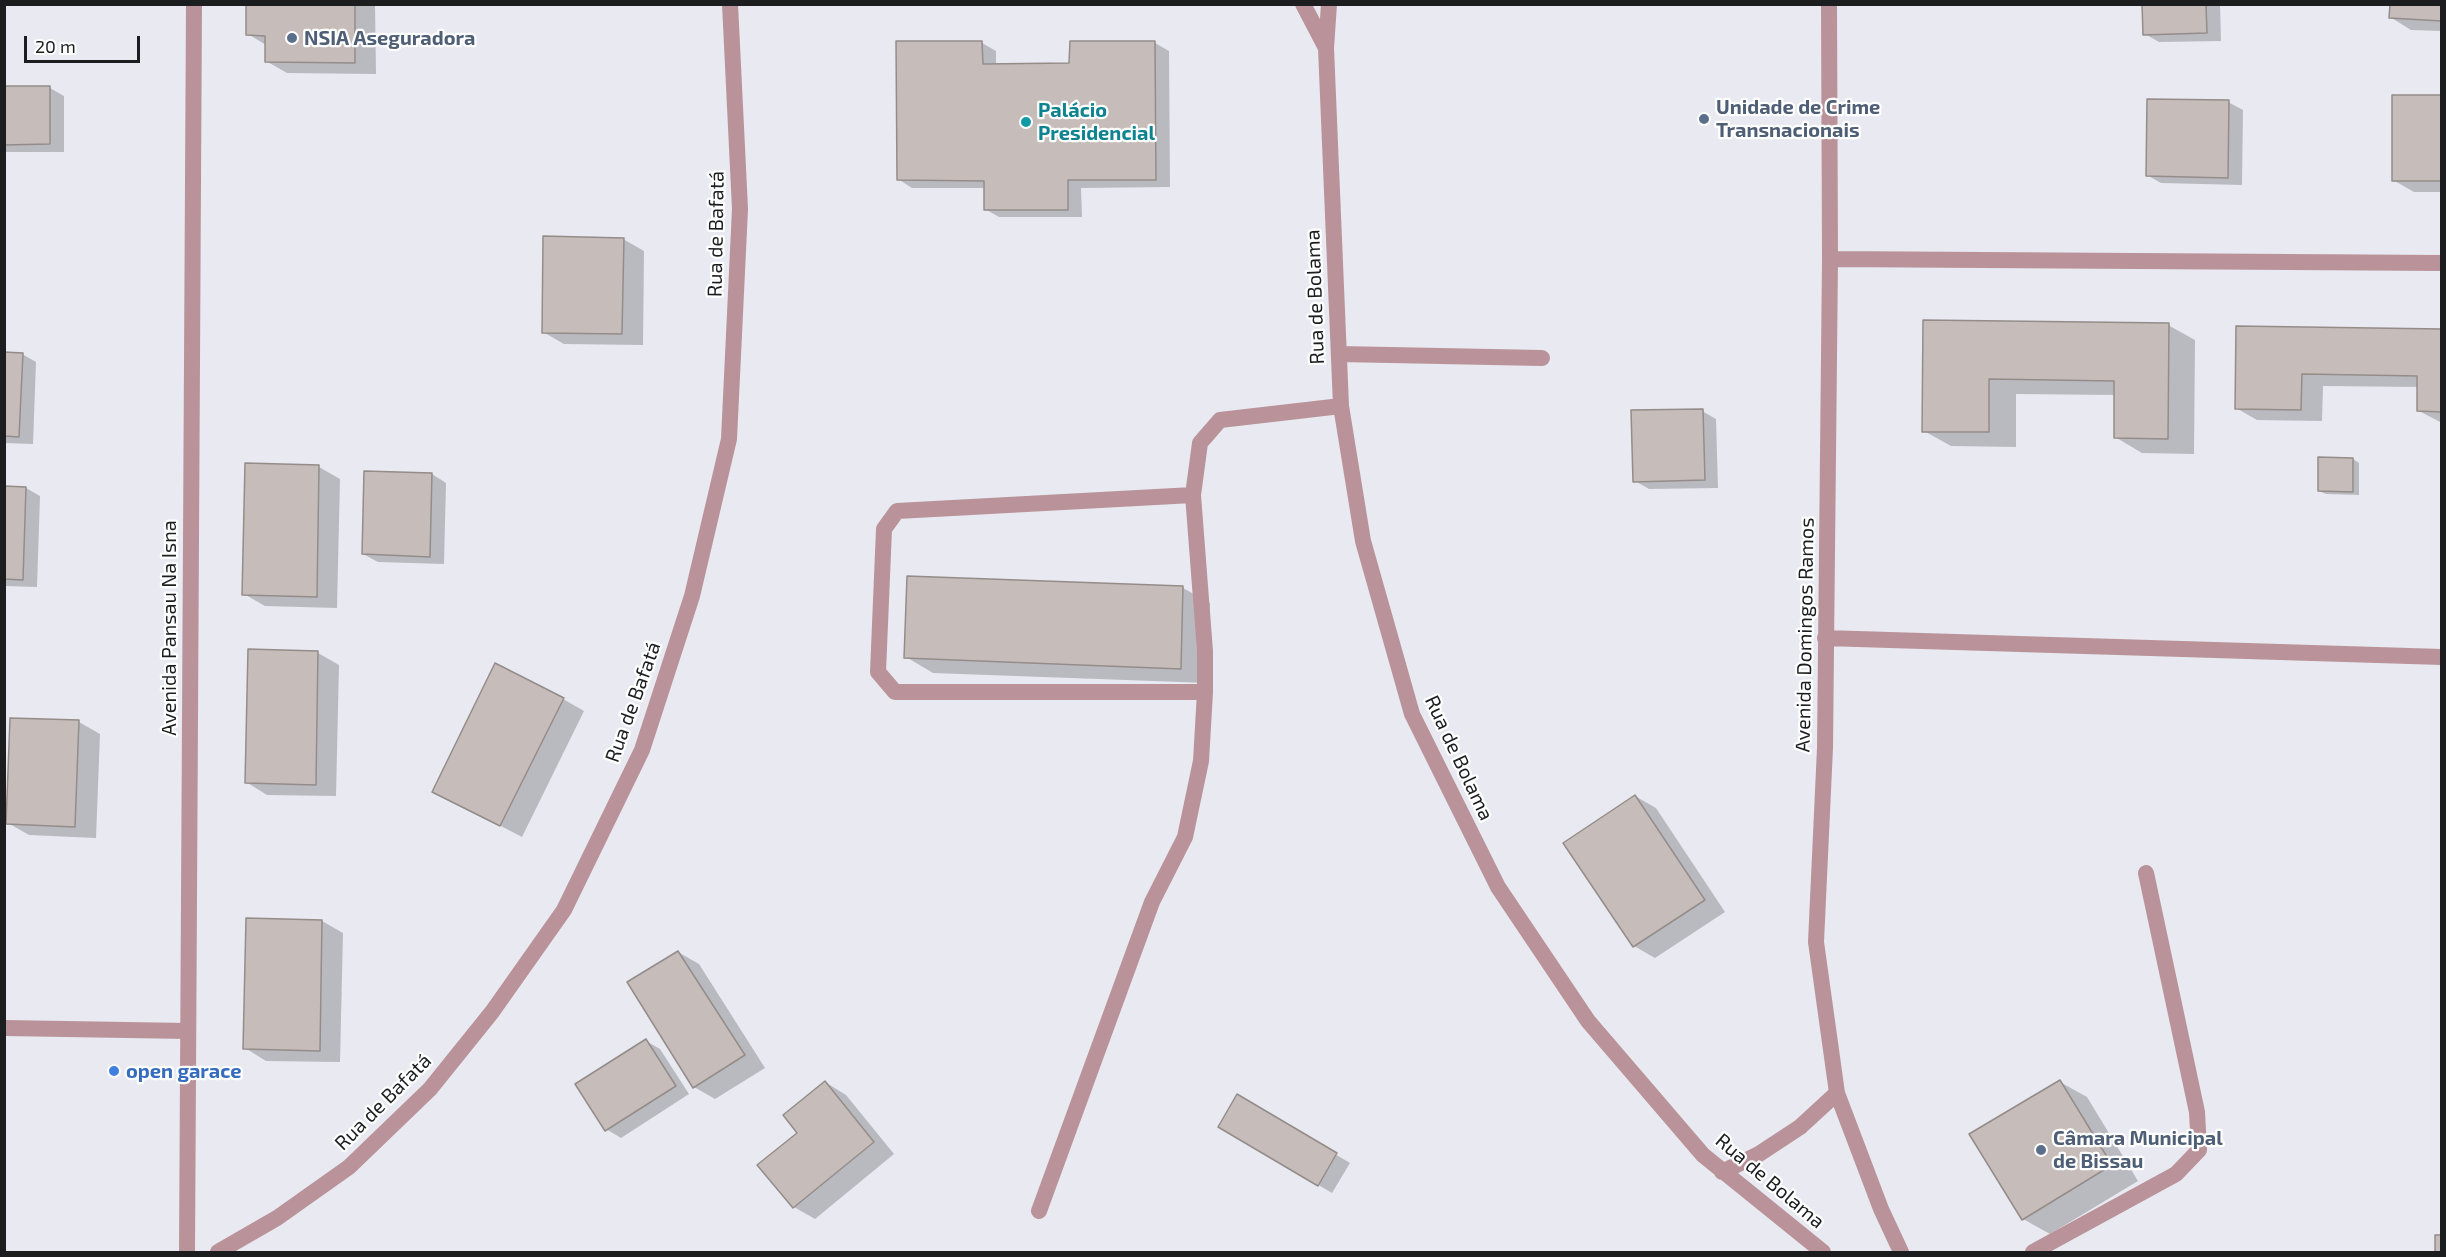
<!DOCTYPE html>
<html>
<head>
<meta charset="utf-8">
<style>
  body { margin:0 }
  #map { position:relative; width:2446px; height:1257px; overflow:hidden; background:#e8e9f1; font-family:"Exo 2",sans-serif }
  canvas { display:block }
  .frame { position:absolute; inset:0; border:6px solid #1c1d1f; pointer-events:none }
  .scale { position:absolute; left:24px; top:36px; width:116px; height:27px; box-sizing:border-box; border:3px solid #1c1d1f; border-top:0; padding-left:8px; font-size:18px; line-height:21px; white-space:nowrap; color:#1c1d1f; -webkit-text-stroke:4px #fff; paint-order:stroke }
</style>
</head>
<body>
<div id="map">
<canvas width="2446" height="1257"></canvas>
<div class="frame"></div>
<div class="scale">20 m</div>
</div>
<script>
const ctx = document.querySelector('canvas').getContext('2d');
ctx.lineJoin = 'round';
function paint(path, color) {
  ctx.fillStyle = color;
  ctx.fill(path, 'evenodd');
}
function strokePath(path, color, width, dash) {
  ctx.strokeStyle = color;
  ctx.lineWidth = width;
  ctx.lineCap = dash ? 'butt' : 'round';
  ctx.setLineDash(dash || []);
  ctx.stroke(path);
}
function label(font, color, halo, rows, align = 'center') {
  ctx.font = font + ' "Exo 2",sans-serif';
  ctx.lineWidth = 4.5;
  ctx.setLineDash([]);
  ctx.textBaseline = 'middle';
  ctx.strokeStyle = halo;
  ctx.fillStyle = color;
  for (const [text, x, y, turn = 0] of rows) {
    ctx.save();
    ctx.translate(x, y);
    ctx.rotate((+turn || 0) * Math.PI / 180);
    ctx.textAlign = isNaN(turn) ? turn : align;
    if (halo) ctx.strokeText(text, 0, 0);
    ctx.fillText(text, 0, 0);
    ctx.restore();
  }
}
paint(new Path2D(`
  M248,4H375L376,74L287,73L266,61V45L248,34Z
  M2144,4H2220L2221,41L2159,42L2145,34Z
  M2442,4V31L2411,30L2390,17Z
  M982,43L996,51V65H1071L1155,43L1169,51L1170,187L1081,188L1082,217H999L985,209V188H912L898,179Z
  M4,88H50L64,96V152H4Z
  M2442,97V192H2414L2393,180Z
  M2228,102L2243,110L2242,185L2161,183L2147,175Z
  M623,239L644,251L643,345L564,344L543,332Z
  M1924,322L2168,325L2195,340L2194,454L2142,453L2115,437V395L2016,394V447L1951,446L1924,431Z
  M2237,327L2442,330V423L2419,411V387L2323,386L2322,421L2257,420L2236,408Z
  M4,353L22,354L36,362L33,444L4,443Z
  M1702,411L1716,419L1718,488L1649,489L1635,481Z
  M2353,459L2359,463V495L2326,494L2319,491Z
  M319,467L340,479L337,608L265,606L244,594Z
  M432,474L446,483L444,564L378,562L363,554Z
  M4,487L26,488L40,496L37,587L4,586Z
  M908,577L1183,588L1210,603L1208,683L933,673L906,657Z
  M318,653L339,665L336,796L267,795L246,782Z
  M563,699L584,711L522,837L434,791Z
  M79,722L100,734L96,838L29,835L8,823Z
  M1635,796L1656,808L1725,912L1655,958L1634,946Z
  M322,921L343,933L340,1062L266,1061L245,1048Z
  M678,952L699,964L765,1068L715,1099L694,1087Z
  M646,1041L660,1049L689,1094L621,1138L606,1129Z
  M825,1082L846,1095L894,1154L815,1219L794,1207L799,1133Z
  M2060,1082L2087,1097L2138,1181L2050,1234L2023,1219Z
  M1238,1096L1350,1163L1332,1193L1220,1127Z`), '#0003');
const building = new Path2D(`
  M246,4H355V63L265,62V36L246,35Z
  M2142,4H2206L2207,33L2143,35Z
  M2390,4H2442V21L2389,18Z
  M896,41H982L983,64L1069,63L1070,41H1155L1156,180H1068V210H984V181L897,180Z
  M4,86H50V144L4,145Z
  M2392,95H2442V181H2392Z
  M2147,99L2229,100L2228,178L2146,176Z
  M543,236L624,238L622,334L542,333Z
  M1923,320L2169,323L2168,439L2114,438V381L1989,379V432H1922Z
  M2236,326L2442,329V412L2417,411V376L2302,374L2301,410L2235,409Z
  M4,352L23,353L19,437L4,436Z
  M1703,409L1705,480L1633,482L1631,410Z
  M2318,457L2353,458V492L2318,491Z
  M245,463L319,465L317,597L242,595Z
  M364,471L432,473L430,557L362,554Z
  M4,486L26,487L23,580L4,579Z
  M907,576L1183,586L1181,669L904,658Z
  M248,649L318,651L316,785L245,783Z
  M495,663L564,698L500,826L432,792Z
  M10,718L79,720L75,827L6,824Z
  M1635,795L1705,900L1633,947L1563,843Z
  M246,918L322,920L320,1051L243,1049Z
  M678,951L745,1055L693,1088L627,982Z
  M646,1039L676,1086L605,1131L575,1084Z
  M2060,1080L2112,1165L2022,1220L1969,1134Z
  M825,1081L874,1142L793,1208L757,1165L797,1133L783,1115Z
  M1237,1094L1337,1153L1318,1186L1218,1127Z
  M2435,1235H2442V1252H2435Z`);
paint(building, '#c6bdba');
strokePath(building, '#948c89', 1.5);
strokePath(new Path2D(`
  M1303,4L1326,48
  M1329,4L1326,48L1341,406L1363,541L1412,714L1498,887L1588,1021L1703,1155L1823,1252
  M1829,4L1830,259L1825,748L1816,942L1837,1093L1881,1209L1901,1252
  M1830,259L2442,263
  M1339,354L1542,358
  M1193,495L897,511L884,529L878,672L895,692H1205
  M1825,638L2442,657
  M4,1028L188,1031
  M1722,1172L1759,1154L1800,1127L1837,1093
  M1039,1211L1152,902L1185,837L1201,761L1205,692V651L1193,495L1200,443L1220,420L1341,406
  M218,1252L277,1218L349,1167L430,1089L492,1012L564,910L642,750L692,596L729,439L740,209L730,4
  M2033,1252L2176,1174L2199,1150L2197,1112L2146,873`), '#b99399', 16);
strokePath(new Path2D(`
  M187,1252L194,4`), '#b99399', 16);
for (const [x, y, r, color] of [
  [292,38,6,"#5c6f8a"],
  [1704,119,6,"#5c6f8a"],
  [1026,122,6,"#0f9aa8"],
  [114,1071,6,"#3f7fe0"],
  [2041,1150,6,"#5c6f8a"]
]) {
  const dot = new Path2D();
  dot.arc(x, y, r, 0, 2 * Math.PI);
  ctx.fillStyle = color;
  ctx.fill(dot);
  strokePath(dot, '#fff', 2);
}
label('bold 20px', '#4e5e75', '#fff', [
  ["NSIA Aseguradora",304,38],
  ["Unidade de Crime",1716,107],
  ["Transnacionais",1716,130],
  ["Câmara Municipal",2053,1138],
  ["de Bissau",2053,1161]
], 'left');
label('bold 20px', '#0d838f', '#fff', [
  ["Palácio",1038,110],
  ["Presidencial",1038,133]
], 'left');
label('20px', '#1c1d1f', '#fff', [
  ["Rua de Bafatá",716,234,-89],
  ["Rua de Bolama",1315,297,-92],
  ["Avenida Pansau Na Isna",169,628,-90],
  ["Avenida Domingos Ramos",1805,635,-89],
  ["Rua de Bafatá",633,702,-70],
  ["Rua de Bolama",1459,758,65],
  ["Rua de Bafatá",383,1102,-45],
  ["Rua de Bolama",1770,1181,40]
]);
label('bold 20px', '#366cbe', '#fff', [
  ["open garace",126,1071]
], 'left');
</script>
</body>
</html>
